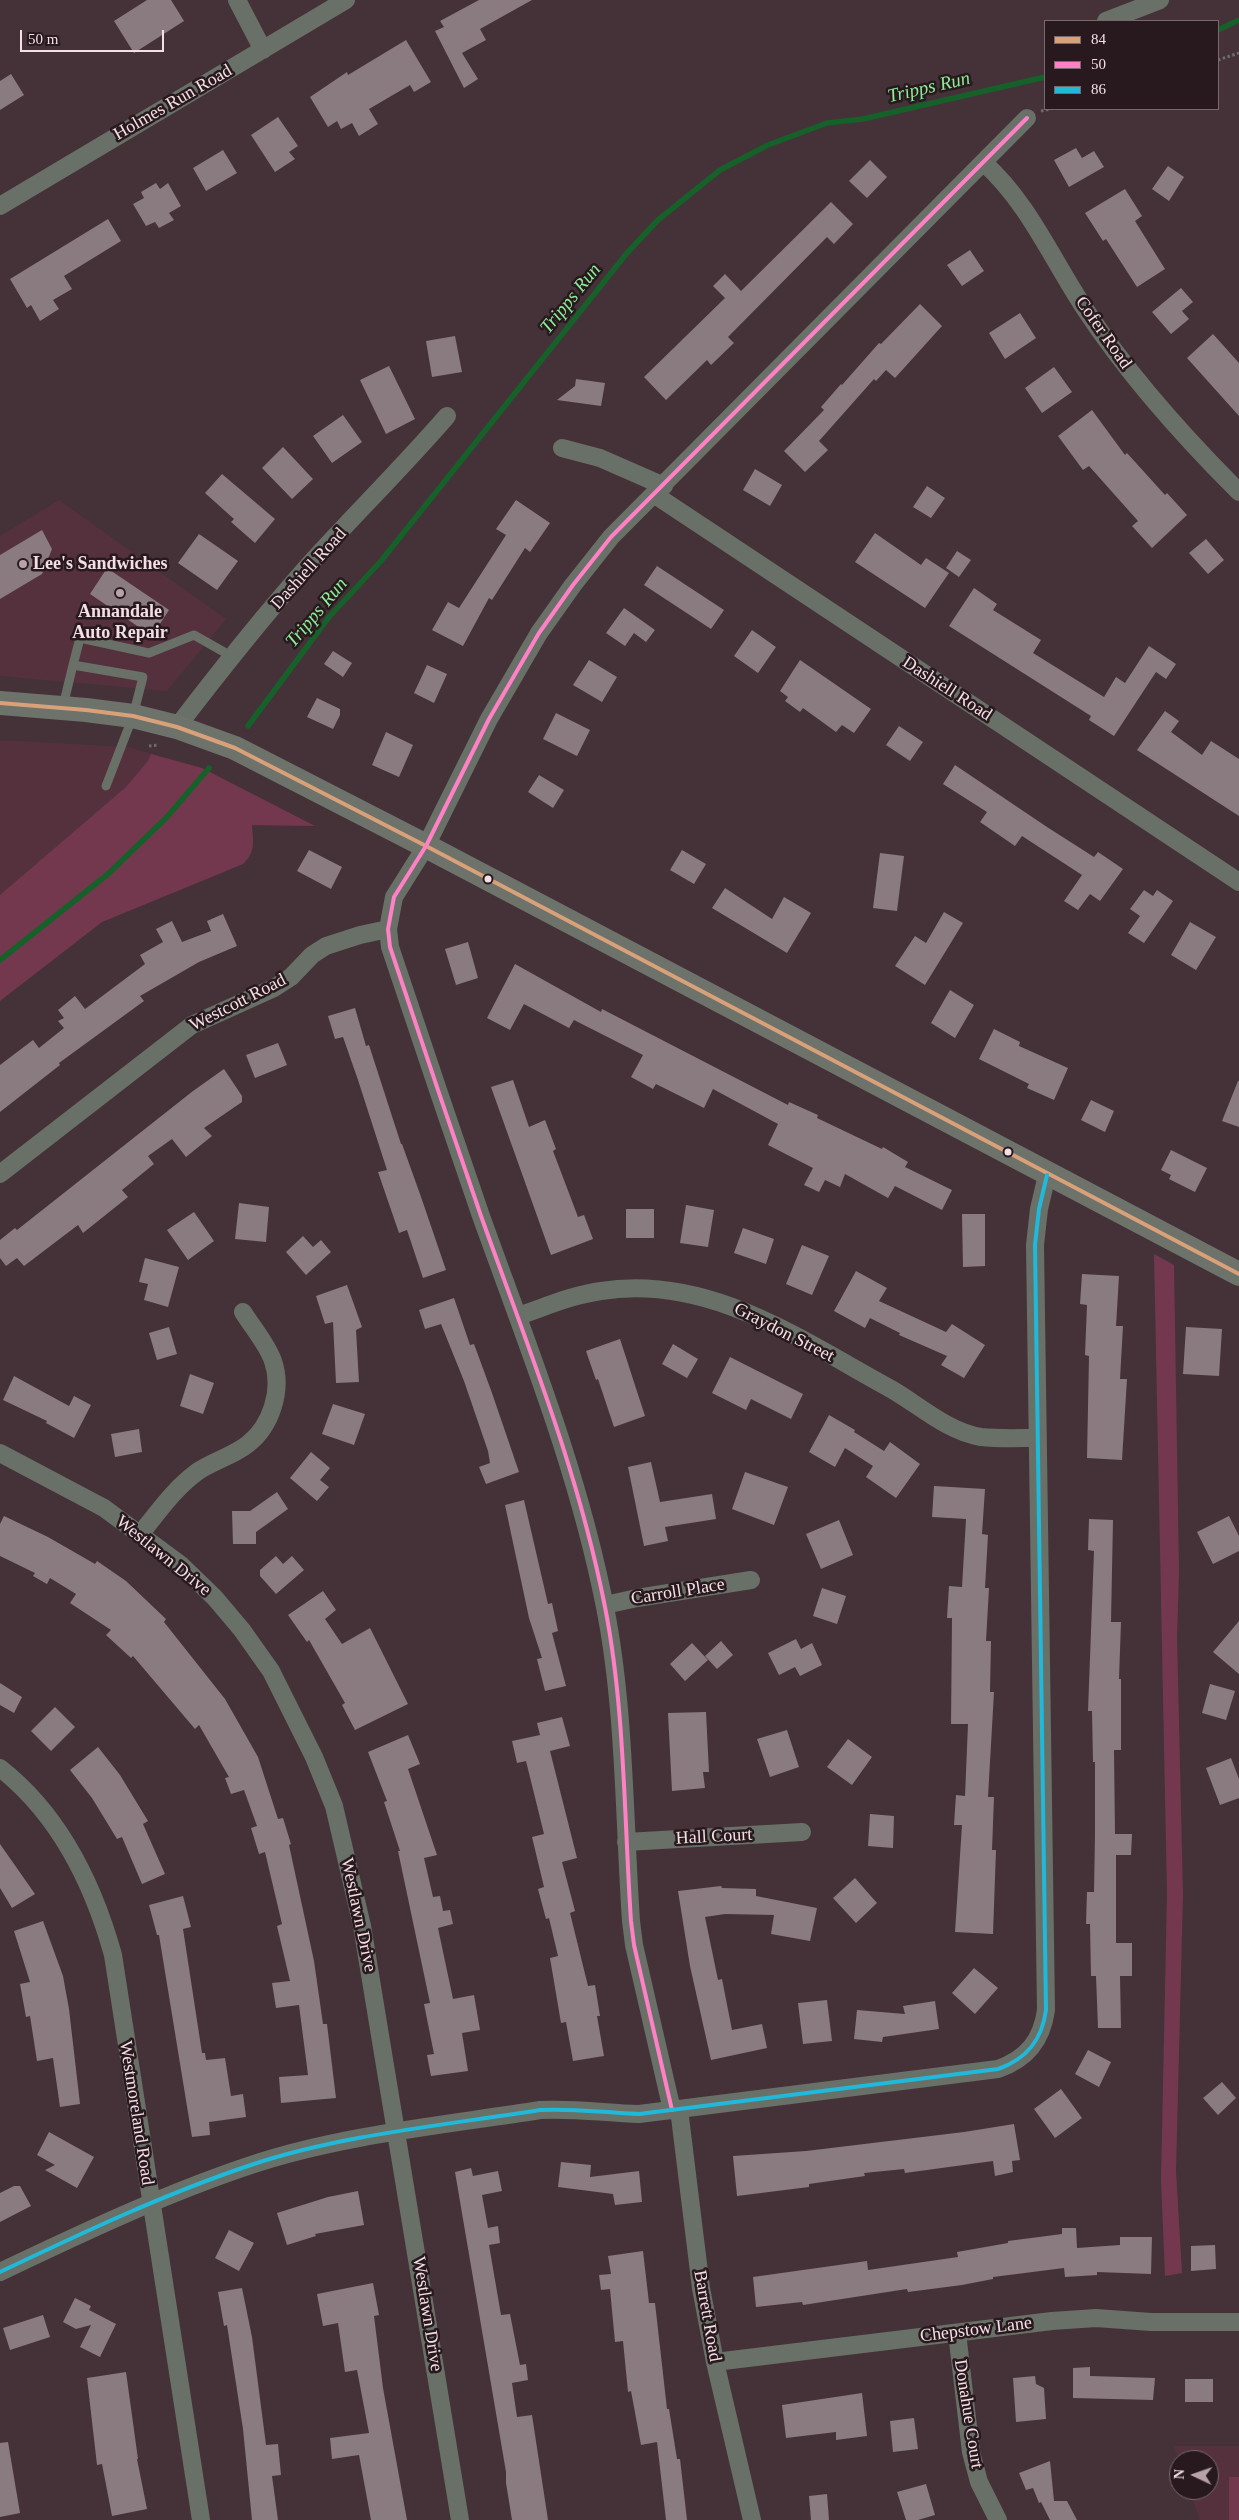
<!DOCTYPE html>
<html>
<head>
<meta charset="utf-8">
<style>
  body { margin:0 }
  #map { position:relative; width:1239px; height:2520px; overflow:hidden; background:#443238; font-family:"Times New Roman",serif }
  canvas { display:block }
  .legend { position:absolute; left:1044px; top:20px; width:175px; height:90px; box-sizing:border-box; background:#27191e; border:1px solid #79686e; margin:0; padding:6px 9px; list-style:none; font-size:15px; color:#f4dfe5 }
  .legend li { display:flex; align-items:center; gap:10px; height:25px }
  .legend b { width:25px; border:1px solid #79686e }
  .north { position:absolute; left:1169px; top:2450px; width:50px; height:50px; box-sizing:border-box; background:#27191e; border:1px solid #79686e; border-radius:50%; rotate:273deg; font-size:14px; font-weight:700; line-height:20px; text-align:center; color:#f4dfe5 }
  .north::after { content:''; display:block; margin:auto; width:18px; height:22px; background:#b6a2a8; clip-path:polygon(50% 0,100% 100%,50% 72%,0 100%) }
  .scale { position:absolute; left:20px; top:30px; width:144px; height:22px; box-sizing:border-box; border:2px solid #f4dfe5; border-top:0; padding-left:6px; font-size:15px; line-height:18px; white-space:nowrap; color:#f4dfe5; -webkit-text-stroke:4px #27191e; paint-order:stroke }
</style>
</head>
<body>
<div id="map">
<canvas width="1239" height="2520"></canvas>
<ul class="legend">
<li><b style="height:6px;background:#d9a179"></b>84</li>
<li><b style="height:6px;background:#ff80c5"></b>50</li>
<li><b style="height:6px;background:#20b9da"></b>86</li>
</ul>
<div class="north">N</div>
<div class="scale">50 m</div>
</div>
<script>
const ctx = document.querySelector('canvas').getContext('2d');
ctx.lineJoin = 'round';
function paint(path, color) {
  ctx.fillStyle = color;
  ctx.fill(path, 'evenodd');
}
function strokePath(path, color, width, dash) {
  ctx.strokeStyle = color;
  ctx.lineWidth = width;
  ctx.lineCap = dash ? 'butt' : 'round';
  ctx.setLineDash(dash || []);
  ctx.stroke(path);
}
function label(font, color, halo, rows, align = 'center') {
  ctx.font = font + ' "Times New Roman",serif';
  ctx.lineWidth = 5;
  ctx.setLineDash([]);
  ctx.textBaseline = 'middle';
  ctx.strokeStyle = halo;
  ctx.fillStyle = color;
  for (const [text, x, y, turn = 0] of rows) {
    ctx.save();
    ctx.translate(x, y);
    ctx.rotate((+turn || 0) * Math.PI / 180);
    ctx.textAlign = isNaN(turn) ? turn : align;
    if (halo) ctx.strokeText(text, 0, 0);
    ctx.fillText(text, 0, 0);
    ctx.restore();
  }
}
paint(new Path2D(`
  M59,500L226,619L167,691L0,676V536Z
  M0,740L127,747L202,768L315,826L206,825L225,872L102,922L0,1001Z
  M1174,2446H1239V2520H1200L1189,2490H1209V2460L1179,2461Z`), '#54313d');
paint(new Path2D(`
  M151,754L202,768L315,826L252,825C253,842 256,852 243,864L102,922L0,1001V895L126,787L148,761Z
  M1154,1254L1174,1265L1179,1573L1177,1636L1183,1894L1176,2171L1182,2273L1165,2276L1161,2180L1167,1894Z
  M1229,2477H1239V2520H1229Z`), '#73384e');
strokePath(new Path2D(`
  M1218,30L1239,20
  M248,726L329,617L381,561L627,253L658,220L720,170L768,145L827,123L863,119L1045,77
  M0,960L108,874L167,817L209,768`), '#166029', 5.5);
paint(new Path2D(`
  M147,0H171L184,21L134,53L114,21Z
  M479,0H532L480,29L486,40L462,53L478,79L464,88L435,31L444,27L440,21Z
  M406,40L431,82L414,92L410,85L369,109L378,124L359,136L352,123L341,129L337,121L328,127L310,97L347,72L348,75Z
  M11,74L24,95L0,110V81Z
  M278,117L298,146L289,152L295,159L275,172L251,135Z
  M1076,148L1082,158L1094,151L1104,167L1069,187L1054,160Z
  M223,150L237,173L206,191L193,168Z
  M870,160L887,177L867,198L849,181Z
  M1168,166L1184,177L1169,201L1152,189Z
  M156,183L160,189L168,183L181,206L169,213L174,220L159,228L155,222L146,226L133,204L144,198L141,192Z
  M1125,189L1142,216L1135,221L1165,269L1137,287L1106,239L1103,241L1085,213Z
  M831,202L853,224L834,244L827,237L728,337L734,343L711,365L707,360L666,400L644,377L725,298L713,286L725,274L741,291Z
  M108,219L121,241L64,276L72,289L53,300L59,309L40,321L31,305L27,308L10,279Z
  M970,250L984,271L962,286L947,265Z
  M1181,288L1193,302L1182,311L1189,319L1171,334L1152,312Z
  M920,304L942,326L895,378L886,370L876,381L874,379L819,441L828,450L805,472L784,451L824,410L821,407L841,384L842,385L879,343L881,344Z
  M1020,313L1036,338L1005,359L989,333Z
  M1213,334L1239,363V416L1187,358Z
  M455,336L462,372L432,377L426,341Z
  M389,366L415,419L386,434L360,380Z
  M1054,367L1072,392L1042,413L1025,388Z
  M576,379L605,383L601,406L557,400L575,386Z
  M1092,410L1125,455L1127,453L1165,495L1167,493L1187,515L1152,548L1132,526L1138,521L1089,466L1083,470L1058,436Z
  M343,415L362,442L332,463L313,436Z
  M283,447L313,479L292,499L262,468Z
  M755,469L782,485L770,506L743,490Z
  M222,474L275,519L255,543L231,522L234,519L205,493Z
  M927,486L945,498L931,518L913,507Z
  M516,500L550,523L530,552L525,548L492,600L489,598L463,646L432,630L448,602L459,608L506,535L496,529Z
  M42,530L52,549L42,574L0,599V555Z
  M875,533L921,565L926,558L949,573L925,608L855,562Z
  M199,534L238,561L217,590L178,563Z
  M1206,539L1224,560L1208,574L1189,553Z
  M957,551L971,560L959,577L946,568Z
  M657,566L724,610L711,629L644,585Z
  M107,568L169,610L152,636L90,594Z
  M974,588L997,604L993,610L1041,640L1033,653L1104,697L1116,677L1125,683L1149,646L1176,664L1166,679L1156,672L1114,736L1089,720L1091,716L949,626Z
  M624,608L655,630L646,642L634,633L625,646L606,633Z
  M752,630L776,647L758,673L734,656Z
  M333,651L352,663L343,677L324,664Z
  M589,660L617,677L602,702L573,685Z
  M800,660L871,709L854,733L842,725L836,732L803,708L800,712L785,701L788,697L780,691Z
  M427,665L447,674L434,703L414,693Z
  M317,698L340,709V715L333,729L307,717Z
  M1165,711L1179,721L1171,732L1202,755L1211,741L1239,759V816L1137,750Z
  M556,713L590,730L577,756L543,739Z
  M899,726L923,742L910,761L886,745Z
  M386,732L413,745L399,777L372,765Z
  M955,765L1047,827L1094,857L1098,852L1123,869L1100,901L1090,894L1078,910L1064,901L1082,875L1022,836L1015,846L980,822L987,812L943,784Z
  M539,775L564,790L553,808L528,792Z
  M309,850L342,867L331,889L297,871Z
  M682,850L706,864L694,884L670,870Z
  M880,853L904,856L897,911L873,908Z
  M725,888L772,919L784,897L811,913L787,953L712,908Z
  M1144,890L1153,896L1157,890L1173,901L1144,943L1128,933L1140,916L1130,909Z
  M944,912L963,923L925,985L895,966L915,936L926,943Z
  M223,914L237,946L199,962L140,996L144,1001L59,1063L60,1065L0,1112V1065L33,1040L39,1048L64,1028L58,1021L64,1018L58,1010L75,996L85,1009L145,964L140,955L163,942L156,929L172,921L182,942L211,931L207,921Z
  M1190,922L1216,937L1196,970L1171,955Z
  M468,942L478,978L456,985L445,949Z
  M515,964L601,1012L602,1009L788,1105L789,1102L818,1115L817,1118L882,1149L883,1147L908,1162L905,1167L952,1190L942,1210L895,1186L888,1198L845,1174L840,1187L825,1180L819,1192L804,1185L813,1168L768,1145L778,1124L713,1089L704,1108L656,1084L653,1089L631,1077L643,1055L574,1020L569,1028L524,1004L510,1030L487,1018Z
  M950,990L974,1005L955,1038L931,1023Z
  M355,1008L366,1046L369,1045L401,1144H402L420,1194L446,1270L423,1278L407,1230L399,1233L378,1172L387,1170L358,1080L343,1037L335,1039L328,1016Z
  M994,1029L1020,1042L1019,1046L1068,1068L1054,1100L1027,1088L1029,1084L979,1059Z
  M278,1043L287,1065L255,1078L246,1055Z
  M224,1069L242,1096V1102L204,1128L212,1136L186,1157L172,1139L148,1156L154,1164L122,1190L128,1197L83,1233L78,1225L24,1266L17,1258L6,1266L0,1258V1240L15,1228L17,1230L193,1091Z
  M513,1080L529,1127L545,1120L556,1149L553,1151L578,1217L584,1215L593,1239L551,1255L491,1087Z
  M1238,1081H1239V1127L1222,1121Z
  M1091,1100L1114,1111L1105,1132L1081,1120Z
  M1171,1150L1207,1168L1195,1192L1169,1179L1171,1175L1161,1170Z
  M239,1203L269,1207L266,1242L235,1239Z
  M686,1205L714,1210L708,1247L680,1243Z
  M626,1209H654V1238H626Z
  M194,1212L214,1241L188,1260L167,1230Z
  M962,1214H985V1266L963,1267Z
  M743,1228L774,1239L766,1264L734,1253Z
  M303,1236L313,1247L321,1240L331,1252L306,1275L286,1252Z
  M802,1245L829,1256L812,1295L786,1284Z
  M145,1258L179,1267L168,1307L144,1300L148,1284L139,1282Z
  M856,1271L887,1288L879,1301L946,1332L952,1324L985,1345L964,1378L941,1365L947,1356L899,1335L900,1333L870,1318L865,1328L834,1311Z
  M1082,1274L1119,1276L1116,1326H1123L1120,1379H1127L1122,1460L1087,1458L1089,1356L1085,1355L1087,1305L1080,1304Z
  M347,1285L362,1327L356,1330L359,1382L336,1383L333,1322L325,1324L316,1296Z
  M454,1298L470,1345L474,1344L492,1393L519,1472L486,1484L479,1467L490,1463L488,1451L464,1381L441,1324L425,1329L419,1310Z
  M169,1327L177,1354L157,1360L149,1333Z
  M1186,1327L1222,1329L1219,1376L1183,1374Z
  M620,1339L645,1416L614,1427L598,1379L596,1380L586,1351Z
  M673,1344L698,1359L687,1378L662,1364Z
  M730,1357L803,1394L791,1419L751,1399L746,1410L712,1393Z
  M190,1374L214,1383L203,1414L180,1406Z
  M14,1376L69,1406L74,1396L91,1405L74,1438L46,1423L47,1421L3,1400Z
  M333,1404L365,1414L354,1445L322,1434Z
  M829,1415L855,1430L854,1432L884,1451L890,1442L920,1464L896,1498L866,1477L873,1466L845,1448L835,1467L809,1452Z
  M139,1429L142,1452L115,1457L111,1434Z
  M311,1452L330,1468L320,1480L329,1487L317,1501L290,1478Z
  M651,1462L660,1502L712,1494L716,1519L665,1527L668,1541L644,1546L628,1467Z
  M745,1472L788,1487L774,1525L732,1509Z
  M934,1486L985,1489L982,1534L988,1535L985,1588H989L986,1641H991L990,1692H994L988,1797H994L992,1850H996L993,1934L955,1932L962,1825H954L956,1795L965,1796L968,1724H951L952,1618H947L949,1586L962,1587L966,1519L932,1517Z
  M277,1492L288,1509L256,1532V1544H233L232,1511H250Z
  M524,1500L548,1604L552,1603L558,1631L552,1633L566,1686L545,1691L537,1659L542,1658L529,1618L505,1505Z
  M4,1516L48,1537L95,1564L97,1561L126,1581L166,1619L164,1622L225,1699L258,1757L278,1819L283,1818L291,1844L289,1845L314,1961L323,2024H327L336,2098L281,2103L279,2077L308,2075L299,2005L276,2008L272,1983L290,1981L277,1926L282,1924L265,1852L259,1854L251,1828L257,1826L244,1790L231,1794L225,1778L229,1777L199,1725L195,1729L133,1656L131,1658L106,1635L111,1630L70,1603L76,1594L50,1578L47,1584L33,1576L35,1573L0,1556V1524Z
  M1229,1516L1239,1536V1551L1213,1564L1197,1532Z
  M1089,1519L1113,1520L1111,1622H1121L1119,1679H1121V1750H1114L1115,1834H1132L1131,1855H1116V1943H1132V1976H1120L1121,2028H1098L1096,1976H1091L1090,1924H1086L1087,1892H1094L1095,1834V1762H1093L1092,1711H1088L1094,1551L1088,1550Z
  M839,1520L853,1555L821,1569L806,1534Z
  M276,1556L283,1564L292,1556L304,1570L276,1594L260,1576V1570Z
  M822,1588L846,1596L837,1624L813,1616Z
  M323,1591L336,1610L325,1619L342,1644L370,1628L408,1704L355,1730L342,1705L345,1703L309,1640L307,1642L288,1615Z
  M1239,1621V1674L1213,1652Z
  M796,1639L801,1649L812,1643L822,1665L800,1676L795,1667L779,1675L768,1653Z
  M721,1641L733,1655L717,1669L705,1656Z
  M692,1643L708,1660L685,1681L670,1664Z
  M0,1683L22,1697L14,1713L0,1705Z
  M1210,1684L1235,1691L1226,1720L1202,1713Z
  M55,1707L75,1727L51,1751L31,1731Z
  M706,1712L709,1772H703L705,1788L672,1791L668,1713Z
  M562,1717L570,1746L550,1751L577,1858L562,1862L575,1911L570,1913L588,1986L595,1985L600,2016H597L604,2056L573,2061L566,2022L561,2023L550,1958L558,1956L549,1918L546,1919L538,1889L544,1887L532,1837L544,1834L526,1761L517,1763L512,1741L540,1735L537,1723Z
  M787,1730L799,1767L770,1777L757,1739Z
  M408,1735L420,1764L408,1769L437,1855L424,1858L433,1897L440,1896L443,1911L450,1910L453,1924L438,1928L453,1999L474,1995L480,2030L462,2033L468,2071L431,2076L427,2055L434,2054L424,2004L430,2003L398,1851H400L384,1802L387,1801L368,1752Z
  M848,1739L872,1757L852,1785L827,1767Z
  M98,1747L120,1775L148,1821L143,1824L165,1874L142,1884L122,1837L117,1839L92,1798L70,1770Z
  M1231,1758L1239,1779V1798L1220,1805L1206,1768Z
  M870,1814L894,1816L893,1848L868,1846Z
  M0,1844L35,1894L12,1908L0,1888Z
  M855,1878L877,1903L856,1923L833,1898Z
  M721,1886L722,1888L756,1889V1896L817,1908L810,1941L771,1934L774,1915L725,1914L705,1917L718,1980L722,1979L732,2030L762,2024L767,2048L711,2060L690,1966L678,1891Z
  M183,1896L191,1927L183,1929L202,2053H205L206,2060L225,2058L231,2096L243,2094L246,2117L209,2122L210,2135L192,2137L159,1935H157L149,1905Z
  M43,1921L63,1976L69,2009L80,2104L60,2107L53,2058L37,2061L30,2016L26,2017L20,1984L30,1982L14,1931Z
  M974,1968L998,1988L975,2014L952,1993Z
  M827,2000L832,2041L803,2044L798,2003Z
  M935,2001L939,2029L883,2037L882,2042L854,2039L857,2010L905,2014L903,2006Z
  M1088,2050L1111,2062L1099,2087L1075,2074Z
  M1222,2082L1236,2098L1218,2115L1203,2098Z
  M1061,2089L1082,2118L1055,2138L1034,2109Z
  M1014,2124L1020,2160L1012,2161L1013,2172L995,2176L993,2161L905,2173L904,2169L864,2173L865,2176L809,2184V2187L737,2196L733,2156L806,2151L964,2132Z
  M49,2132L94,2157L77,2188L45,2170L55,2165L37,2155Z
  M561,2162L591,2165L590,2177L639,2171L642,2202L615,2205L613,2194L558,2187Z
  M471,2168L473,2176L498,2171L502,2191L482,2195L488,2228L498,2226L500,2243L489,2245L501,2315L510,2314L520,2365L526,2364L528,2380L512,2383L517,2417L532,2415L548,2520H512L506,2483V2472L455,2172Z
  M14,2186H20L31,2206L0,2222V2193Z
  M358,2191L364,2225L315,2234L316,2236L287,2245L277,2213L328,2197Z
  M1062,2228H1076L1077,2248L1120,2245V2237H1152L1151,2274L1097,2272V2275L1065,2277L1064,2268L993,2277V2279L962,2285L908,2292L907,2289L803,2305L802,2302L756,2307L753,2277L867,2261L868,2270L958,2257L957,2252L1008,2243V2241L1062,2234Z
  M229,2230L254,2243L239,2271L215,2258Z
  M1215,2245L1216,2269L1191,2271V2246Z
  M643,2251L649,2303H655L667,2409H669L677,2459H680L687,2520H666L657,2442L641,2445L631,2391L628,2392L623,2341L615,2342L610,2289L601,2290L599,2275L611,2274L608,2256Z
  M373,2283L379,2315L374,2316L383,2388L407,2520H371L359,2455L332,2459L330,2438L369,2433L357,2370L345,2372L338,2323L323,2326L317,2294Z
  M242,2288L252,2337L266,2445L278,2444L281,2475L272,2476L278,2520H252L243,2429L227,2325L224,2326L218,2292Z
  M75,2298L91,2306L89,2310L116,2324L100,2357L80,2347L91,2325L76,2329L63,2322Z
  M43,2315L50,2337L10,2350L3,2328Z
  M1090,2367V2376L1155,2378L1153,2400L1073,2398V2368Z
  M126,2372L138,2459H137L147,2509L112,2516L102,2464L97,2465L87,2378Z
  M1035,2376L1036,2384L1044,2388L1046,2419L1016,2422L1013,2378Z
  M1185,2379H1213V2402H1185Z
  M862,2393L867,2436L836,2440V2432L786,2438L782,2405Z
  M914,2418L918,2449L893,2452L890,2421Z
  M8,2442L20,2513L0,2517V2443Z
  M1050,2461L1054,2501H1067L1077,2520H1050L1041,2502L1039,2503L1033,2488L1026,2490L1019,2473Z
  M926,2484L935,2515L918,2520H906L897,2492Z
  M827,2494L829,2520H811L809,2496Z`), '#8a7b80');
strokePath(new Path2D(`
  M1218,60L1239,53
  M1041,111L1051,109
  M149,746L159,745`), '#6e6c6a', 3, [2.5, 2.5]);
strokePath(new Path2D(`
  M63,706L73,665
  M106,786L133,716L143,677L73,665L80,638L149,653L194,635L231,656`), '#697068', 9);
strokePath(new Path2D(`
  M237,0L263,50
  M1106,21L1160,0
  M984,163C1028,202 1053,261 1085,309C1129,376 1182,435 1239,492
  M0,206L346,0
  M562,448L600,458L664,486
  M655,495L1239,882
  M177,727C219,672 261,619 307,567C353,516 402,468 447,416
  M0,1174L192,1025L274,988L291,977L312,955L326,946L360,935L388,929
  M518,1316C545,1307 572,1295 601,1291C709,1274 801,1340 891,1389C919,1405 948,1432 981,1437C999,1439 1019,1438 1037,1438
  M0,1453L104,1508L181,1565L215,1598L242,1630L271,1671L314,1757L334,1806L362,1926L460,2520
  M141,1533C159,1511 174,1489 197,1472C213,1461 233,1456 248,1444C271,1426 283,1390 273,1361C267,1344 253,1328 243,1312
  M605,1605L637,1598L751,1580
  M0,1768C60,1815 93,1883 113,1955L201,2520
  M626,1842L802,1832
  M679,2109L701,2288L715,2362L752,2520
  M672,2110L634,1945L631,1921C624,1818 625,1708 605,1607C578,1470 528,1347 481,1216C450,1127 420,1036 390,947L388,929L394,897L426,846L489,719L539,633L573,585L611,537L1027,118
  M0,2272C82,2233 164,2194 251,2165C340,2135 446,2125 540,2110C573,2108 606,2113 639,2114L998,2069C1027,2059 1042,2040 1046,2010L1035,1245L1039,1209L1047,1175
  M957,2333L971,2452L979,2482L998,2520
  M715,2362L1052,2321L1096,2318L1151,2322H1239`), '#697068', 18);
strokePath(new Path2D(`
  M0,703L86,710L133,716L177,727L235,748L426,846L1239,1274`), '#6d726b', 24);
strokePath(new Path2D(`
  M0,703L86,710L133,716L177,727L235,748L426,846L1239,1274`), '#d9a179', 4);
strokePath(new Path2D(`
  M672,2110L634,1945L631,1921C624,1818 625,1708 605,1607C578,1470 528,1347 481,1216C450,1127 420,1036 390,947L388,929L394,897L426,846L489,719L539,633L573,585L611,537L1027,118`), '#ff80c5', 4);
strokePath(new Path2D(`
  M0,2272C82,2233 164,2194 251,2165C340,2135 446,2125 540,2110C573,2108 606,2113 639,2114L998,2069C1027,2059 1042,2040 1046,2010L1035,1245L1039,1209L1047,1175`), '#20b9da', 4);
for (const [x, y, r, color] of [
  [23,564,5,"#b6a2a8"],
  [120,593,5,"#b6a2a8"],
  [488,879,4.5,"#f4dfe5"],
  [1008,1152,4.5,"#f4dfe5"]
]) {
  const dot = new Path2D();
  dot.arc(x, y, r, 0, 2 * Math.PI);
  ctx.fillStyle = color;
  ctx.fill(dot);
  strokePath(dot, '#27191e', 2);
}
label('18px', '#f4dfe5', '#27191e', [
  ["Holmes Run Road",173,103,-30],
  ["Cofer Road",1103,333,55],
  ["Dashiell Road",309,569,-48],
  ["Dashiell Road",947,689,33],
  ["Westcott Road",238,1003,-27],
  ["Graydon Street",784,1333,27],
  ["Westlawn Drive",163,1556,39],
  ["Carroll Place",678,1592,-9],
  ["Hall Court",714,1837,-3],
  ["Westlawn Drive",358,1915,78],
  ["Westmoreland Road",136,2113,81],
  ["Westlawn Drive",427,2314,81],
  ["Barrett Road",707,2316,80],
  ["Chepstow Lane",976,2330,-7],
  ["Donahue Court",968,2414,81]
]);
label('bold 18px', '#f4dfe5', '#27191e', [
  ["Lee's Sandwiches",33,564],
  ["Annandale",120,612,"center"],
  ["Auto Repair",120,633,"center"]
], 'left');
label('italic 19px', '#8aee97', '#27191e', [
  ["Tripps Run",929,88,-13],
  ["Tripps Run",571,299,-51],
  ["Tripps Run",317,613,-50]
]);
</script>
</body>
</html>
